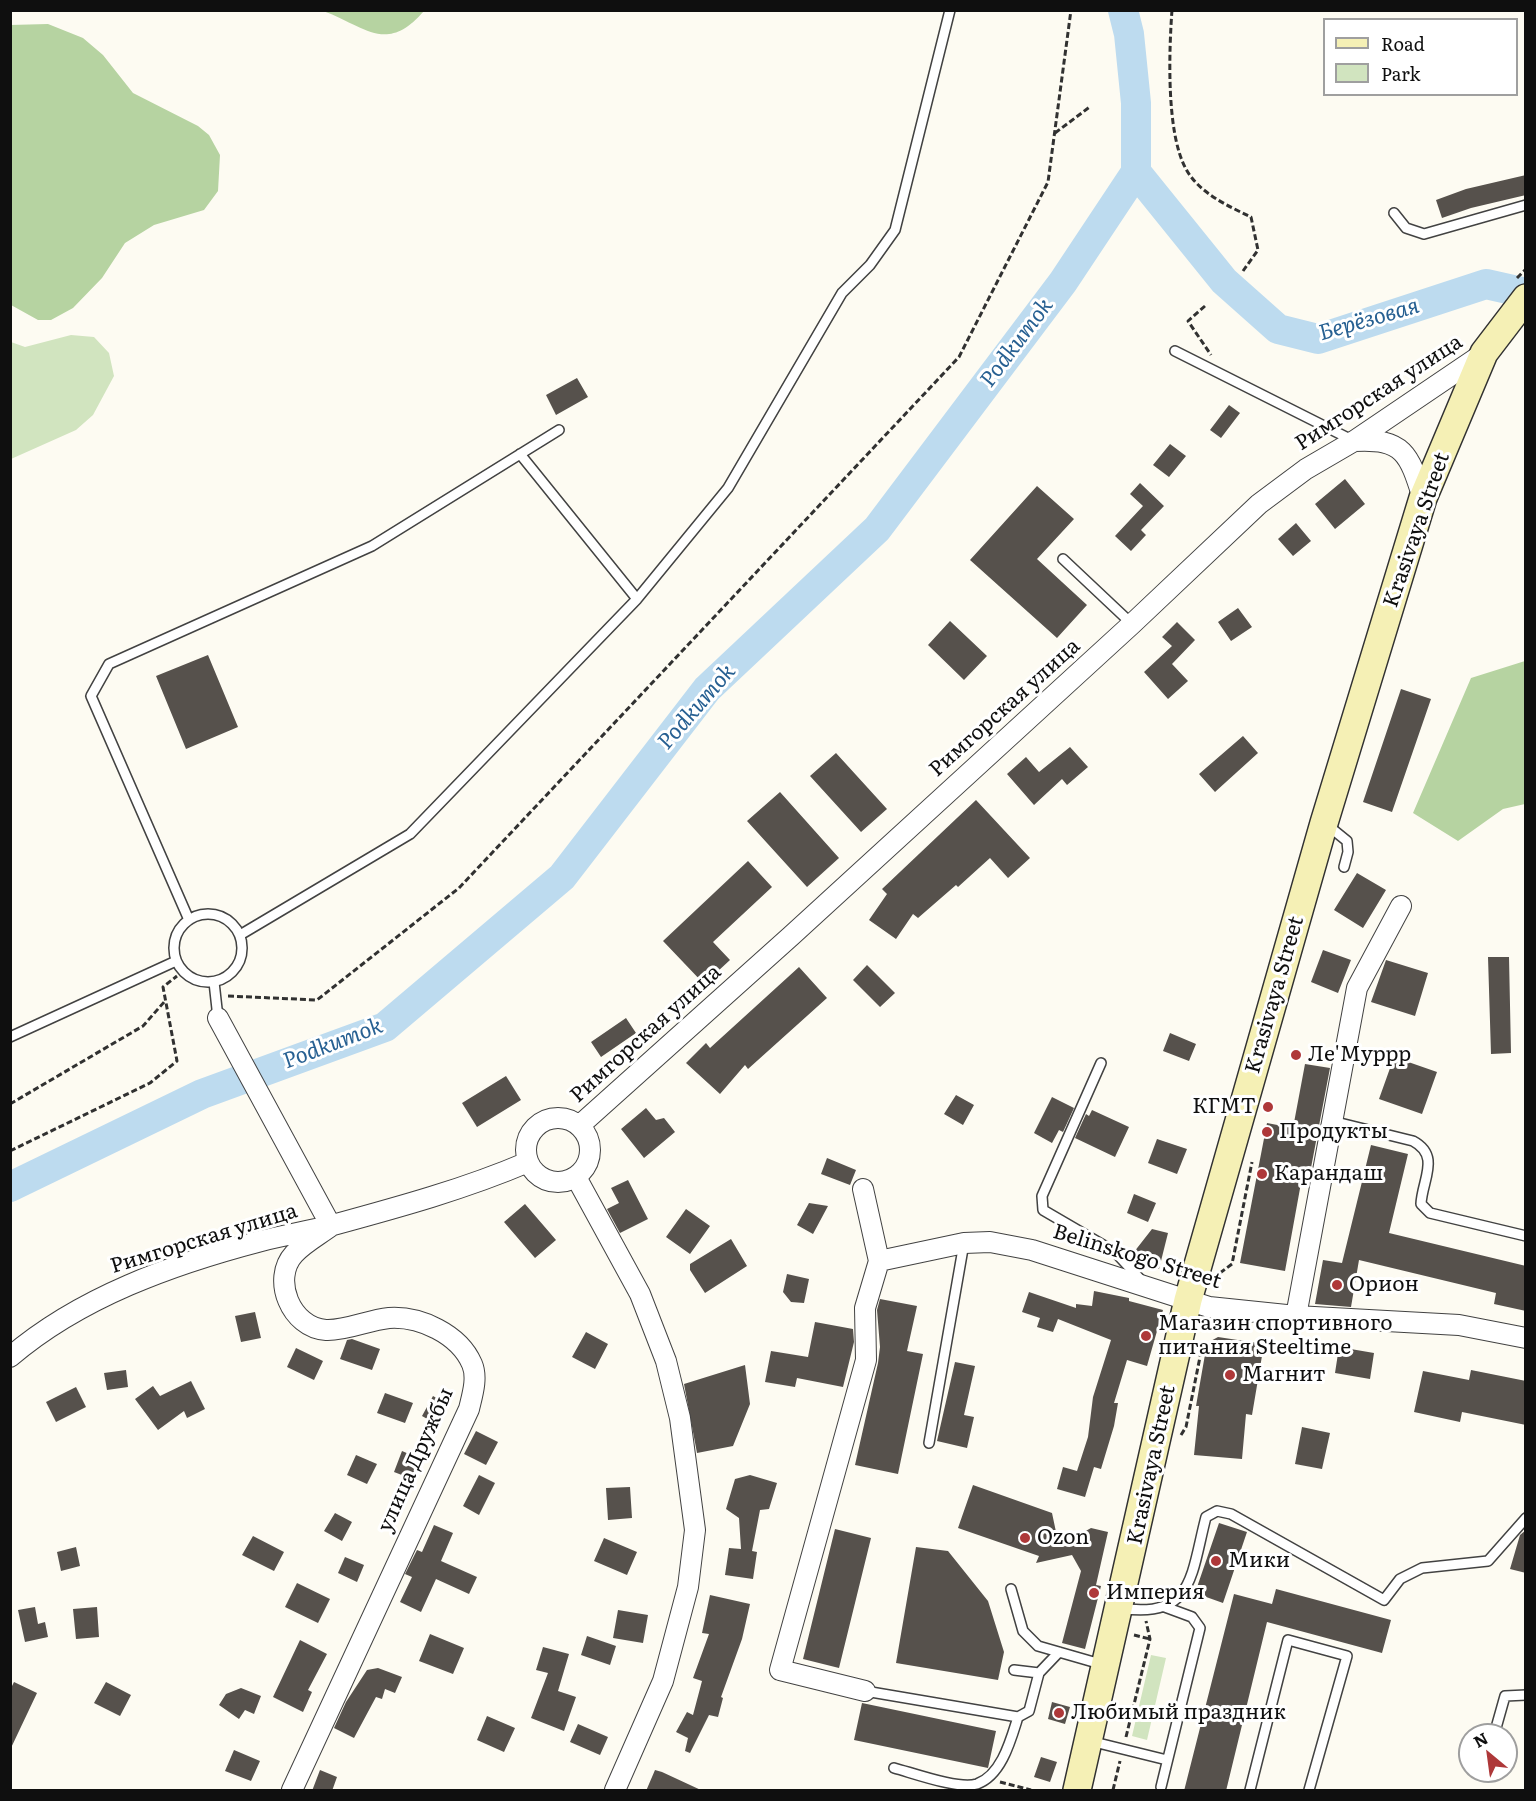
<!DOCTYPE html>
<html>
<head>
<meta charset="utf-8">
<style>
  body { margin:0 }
  #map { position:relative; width:1536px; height:1801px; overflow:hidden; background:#fdfbf2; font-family:Literata,serif }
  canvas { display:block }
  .frame { position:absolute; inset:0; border:12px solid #0f0f0f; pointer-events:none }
  .legend { position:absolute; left:1323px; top:18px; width:195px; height:78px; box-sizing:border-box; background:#fff; border:2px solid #9f9f9f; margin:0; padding:8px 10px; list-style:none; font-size:18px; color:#0f0f0f }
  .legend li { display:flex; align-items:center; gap:12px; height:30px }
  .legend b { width:30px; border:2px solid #9f9f9f }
  .north { position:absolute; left:1458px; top:1723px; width:60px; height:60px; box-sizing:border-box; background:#fff; border:2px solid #9f9f9f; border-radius:50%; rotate:331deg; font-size:16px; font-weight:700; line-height:24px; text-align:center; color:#0f0f0f }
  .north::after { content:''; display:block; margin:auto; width:21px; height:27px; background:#ae3839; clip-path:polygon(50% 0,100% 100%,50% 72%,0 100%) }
</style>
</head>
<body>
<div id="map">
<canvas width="1536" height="1801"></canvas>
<div class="frame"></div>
<ul class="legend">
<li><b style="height:8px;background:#f5f0b5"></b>Road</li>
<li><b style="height:16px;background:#d1e4bf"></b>Park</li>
</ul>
<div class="north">N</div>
</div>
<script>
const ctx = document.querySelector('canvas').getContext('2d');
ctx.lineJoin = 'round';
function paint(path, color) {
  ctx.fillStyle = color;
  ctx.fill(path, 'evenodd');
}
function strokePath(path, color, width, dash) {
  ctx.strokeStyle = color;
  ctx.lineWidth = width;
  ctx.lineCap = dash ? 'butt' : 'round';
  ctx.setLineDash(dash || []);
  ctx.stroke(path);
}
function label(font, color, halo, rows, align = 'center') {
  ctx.font = font + ' Literata,serif';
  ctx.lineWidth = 6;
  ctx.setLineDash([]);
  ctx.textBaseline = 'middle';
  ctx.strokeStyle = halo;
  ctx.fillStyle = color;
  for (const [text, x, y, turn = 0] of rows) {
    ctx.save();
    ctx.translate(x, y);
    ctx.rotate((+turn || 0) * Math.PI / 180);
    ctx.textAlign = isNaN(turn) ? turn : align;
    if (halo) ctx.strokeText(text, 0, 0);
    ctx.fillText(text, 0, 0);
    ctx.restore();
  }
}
paint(new Path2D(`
  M71,335L94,337L109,353L114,376L93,415L76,430L11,459V342L25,347Z
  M1151,1655L1166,1658L1147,1740L1132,1736Z`), '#d1e4bf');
paint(new Path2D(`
  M323,11L424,10V11C386,55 365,26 323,11Z
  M48,24L83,38L103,55L133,93L198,126L209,135L220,155L218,191L204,210L154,225L125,243L102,278L73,308L51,320H38L11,305L10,25Z
  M1525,661V804L1503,809L1458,841L1413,813L1471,678Z`), '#b6d3a1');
strokePath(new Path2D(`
  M1136,172L1224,281L1278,329L1318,339L1486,284L1526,293
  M10,1187L202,1094L385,1027L562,877L707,689L877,529L1063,282L1136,172V103L1129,34L1123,10`), '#bddbef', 30);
paint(new Path2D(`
  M1526,175V195L1471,208L1442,218L1436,200L1466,189Z
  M577,378L588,397L556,415L546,395Z
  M1229,405L1240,413L1221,438L1210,430Z
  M1170,444L1186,456L1169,477L1153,465Z
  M1345,479L1365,504L1335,529L1315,504Z
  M1140,483L1164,506L1141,530L1146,535L1131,551L1115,536L1143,506L1130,494Z
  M1037,486L1074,519L1037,559L1087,605L1057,638L970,560Z
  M1296,523L1311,541L1293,556L1278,539Z
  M1238,608L1252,627L1231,641L1218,622Z
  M950,621L987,656L964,680L928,645Z
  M1177,622L1195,640L1172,664L1188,681L1168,699L1144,672L1172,646L1162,637Z
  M208,655L238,727L186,749L156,676Z
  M1401,689L1431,699L1392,812L1363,802Z
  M1243,736L1258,753L1215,792L1199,774Z
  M1070,747L1088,767L1067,785L1062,779L1034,805L1007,774L1026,757L1039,772Z
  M836,753L887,809L861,832L810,776Z
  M780,792L839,858L807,887L747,821Z
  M976,800L1030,858L1008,878L990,858L958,887L956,885L918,918L913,914L896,939L869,920L887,894L882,889Z
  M748,861L772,887L713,942L730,960L704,984L663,941Z
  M1357,873L1386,890L1363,928L1334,910Z
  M1323,950L1351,960L1338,993L1311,982Z
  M1488,957H1509L1511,1053L1491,1054Z
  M1386,960L1428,973L1415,1016L1371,1002Z
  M867,965L895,993L880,1007L853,980Z
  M799,967L827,998L748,1069L745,1065L720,1094L686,1063L706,1043L710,1048Z
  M626,1018L636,1033L601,1057L591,1042Z
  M1170,1033L1196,1044L1189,1061L1163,1051Z
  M1394,1057L1437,1072L1422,1114L1379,1099Z
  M1305,1064L1330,1068L1310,1173L1303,1172L1285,1271L1240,1263L1267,1123L1293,1128Z
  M506,1076L521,1100L477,1127L462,1103Z
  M956,1095L974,1105L963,1125L944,1114Z
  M1052,1097L1074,1108L1063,1132L1059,1130L1052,1143L1034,1133Z
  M646,1108L656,1120L664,1118L675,1132L644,1158L621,1129Z
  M1092,1110L1129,1127L1115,1157L1075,1138L1086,1114L1089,1116Z
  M1157,1139L1187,1149L1177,1174L1148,1163Z
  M1371,1145L1408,1154L1389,1233L1526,1266V1311L1494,1304L1496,1293L1359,1260L1351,1307L1315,1304L1323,1260L1342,1263Z
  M827,1158L856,1170L850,1185L821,1174Z
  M628,1180L648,1219L620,1233L607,1209L619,1203L611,1188Z
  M1134,1194L1156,1203L1148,1222L1127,1213Z
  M809,1203L828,1206L813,1234L797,1225Z
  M525,1204L556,1240L535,1258L504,1222Z
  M686,1209L710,1226L690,1254L666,1237Z
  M1152,1229L1168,1233L1159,1269L1145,1266L1147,1256L1134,1252Z
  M731,1239L747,1266L705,1293L690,1270V1264Z
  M787,1274L809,1279L804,1303L791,1302L783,1292Z
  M1094,1291L1129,1298V1301L1163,1310L1147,1366L1127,1360L1114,1403H1118L1114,1426L1101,1469L1094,1467L1085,1497L1057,1489L1063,1467L1077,1471L1088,1437L1093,1397L1111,1340L1058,1319L1053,1332L1037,1327L1040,1318L1022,1312L1029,1292L1076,1308V1304L1092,1306Z
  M880,1299L917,1306L907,1351L923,1354L898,1474L855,1465L878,1363L880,1347L877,1310Z
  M255,1312L261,1338L241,1342L235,1316Z
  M815,1322L853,1329L854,1342L843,1387L797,1378L795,1387L765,1382L771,1351L808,1357Z
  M586,1332L608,1344L595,1369L572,1357Z
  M1218,1337L1264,1344L1252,1415L1246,1414L1242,1459L1194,1455L1199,1406H1196L1207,1343Z
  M352,1339L380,1349L372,1370L340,1359L347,1340Z
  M1339,1347L1374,1353L1370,1379L1335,1373Z
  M296,1348L323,1361L314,1380L287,1367Z
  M955,1362L975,1366L964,1415L974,1417L967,1448L937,1441Z
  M745,1365L750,1404L733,1446L697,1453L684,1384Z
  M126,1370L128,1387L107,1390L104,1373Z
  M1471,1370L1526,1381V1425L1462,1412L1460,1422L1414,1412L1423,1371L1469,1380Z
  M191,1381L205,1409L187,1418L184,1411L158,1430L135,1399L153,1386L160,1396Z
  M76,1387L86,1407L56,1422L46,1402Z
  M385,1393L413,1403L405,1423L377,1413Z
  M433,1396L449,1405L438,1425L422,1416Z
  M1302,1427L1330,1433L1322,1469L1295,1464Z
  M476,1431L498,1442L486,1465L464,1454Z
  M402,1451L423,1460L415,1480L394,1472Z
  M356,1455L377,1464L367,1484L347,1475Z
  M479,1475L495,1483L479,1515L463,1506Z
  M750,1475L777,1483L769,1509L760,1510L752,1551L757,1552L753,1579L725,1575L729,1548L741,1549L739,1518L726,1509L735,1479Z
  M973,1485L1052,1513L1059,1546L1091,1528L1108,1532L1096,1585L1101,1586L1085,1649L1062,1643L1081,1571L1072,1555L1036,1563L1039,1556L958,1528Z
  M630,1487L632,1518L608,1520L606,1488Z
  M335,1513L352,1522L342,1541L324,1531Z
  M1219,1523L1247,1532L1223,1603L1195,1593Z
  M434,1525L453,1533L441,1561L477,1577L469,1594L436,1579L421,1612L400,1602L412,1577L405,1574L417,1550L422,1552Z
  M835,1529L871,1538L839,1668L803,1659Z
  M1526,1530V1573L1510,1569L1520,1535Z
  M253,1536L284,1552L274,1571L242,1555Z
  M604,1538L637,1552L627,1575L594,1561Z
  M76,1547L80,1566L61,1571L57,1552Z
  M916,1547L948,1551L988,1601L1004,1652L998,1680L896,1663Z
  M345,1557L364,1565L357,1582L338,1573Z
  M297,1583L330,1599L318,1623L285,1607Z
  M1276,1589L1391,1620L1382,1653L1267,1622L1226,1791H1184L1234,1594L1272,1604Z
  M710,1595L750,1604L742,1639L721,1697L723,1698L718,1717L709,1715L690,1753L685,1751L688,1738L676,1732L687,1712L693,1715L702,1681L693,1678L709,1634L702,1633Z
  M35,1607L38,1624L45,1622L48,1637L25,1642L18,1610Z
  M97,1607L99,1637L76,1639L73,1609Z
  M618,1610L648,1615L643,1643L613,1638Z
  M430,1634L464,1648L453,1674L419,1661Z
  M587,1636L616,1646L610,1665L581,1655Z
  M300,1640L327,1654L308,1690L312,1692L303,1712L273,1697Z
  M543,1647L569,1654L558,1691L576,1697L564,1731L531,1718L548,1673L536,1670Z
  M378,1668L402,1677L395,1693L385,1689L382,1699L376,1697L354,1738L334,1728L346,1702L367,1670Z
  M14,1682L37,1693L10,1750V1690Z
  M106,1682L131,1695L120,1716L94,1703Z
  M241,1688L261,1696L254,1714L245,1710L239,1719L219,1705L226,1694Z
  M1052,1702L1070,1707L1065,1724L1048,1719Z
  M862,1703L996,1731L988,1768L854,1740Z
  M487,1716L515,1728L504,1752L477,1740Z
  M578,1724L608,1737L600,1755L570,1742Z
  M234,1750L260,1761L251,1781L225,1771Z
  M1041,1757L1057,1762L1050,1782L1034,1777Z
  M320,1770L337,1777L332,1791H312Z
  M655,1770L662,1772L703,1791H646Z`), '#56514c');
const service = new Path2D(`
  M1394,213L1406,228L1424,234L1526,205
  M1175,351L1354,441
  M520,454L637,599
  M1063,559L1132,624
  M1326,824L1347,841L1348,852L1344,867
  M174 948a34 34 0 1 1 68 0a34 34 0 1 1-68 0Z
  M189,920L91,696L109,664L372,546L559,430
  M240,935L410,834L637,599L728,488L842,293L870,265L895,230L950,10
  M214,982L218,1018
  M10,1037L176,961
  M1101,1063L1042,1196L1043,1210L1115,1252L1141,1280
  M1332,1121L1413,1141C1441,1156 1422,1180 1421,1204L1430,1213L1526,1236
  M929,1443L964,1243
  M1011,1589L1023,1631L1038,1646L1104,1665
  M1120,1608C1194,1620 1191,1574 1206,1517L1217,1511L1231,1514L1384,1600L1400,1579L1422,1568L1488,1561L1526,1518
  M1014,1670L1039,1673L1059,1652
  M865,1691L1018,1717L1029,1711L1039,1673
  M1494,1735L1505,1696L1526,1695
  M1090,1741L1167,1760
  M894,1768C913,1773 959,1790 977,1784C1002,1775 1011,1739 1018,1717
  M1161,1787L1200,1628L1192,1617L1165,1607
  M1250,1790L1288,1640L1347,1656L1309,1790`);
const minor = new Path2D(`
  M1354,441C1404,438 1409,454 1423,498
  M218,1018L331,1226
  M526 1150a32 32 0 1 1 64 0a32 32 0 1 1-64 0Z
  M579,1126L791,936L1132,624L1259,504L1306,469L1354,441L1484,353
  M576,1177L640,1294L666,1361L680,1418L695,1530L688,1587L663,1681L615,1790
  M863,1189L879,1261L865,1308L866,1360L780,1670L865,1691
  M879,1261L964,1243L990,1242L1032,1250L1209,1307L1296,1316L1459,1325L1526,1338
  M1296,1316L1357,988L1401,906
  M10,1357C80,1297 173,1264 261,1241C285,1235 309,1231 333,1225C399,1207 465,1189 528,1162
  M292,1790L469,1409C472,1396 478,1378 472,1364C459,1334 420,1316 389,1318C368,1320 346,1331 326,1330C291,1328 271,1279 294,1254C304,1243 319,1235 331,1226`);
const secondary = new Path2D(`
  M1077,1790L1188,1300L1324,823L1423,498L1484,353L1526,298`);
strokePath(service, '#424242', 12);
strokePath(minor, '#424242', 22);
strokePath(secondary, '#313131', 30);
strokePath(new Path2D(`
  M1172,10C1169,51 1166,133 1186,169C1199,193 1228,206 1251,217L1258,250L1243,271
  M1055,133L1091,106
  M1517,278L1526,269
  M1205,306L1188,321L1211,355
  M228,996L317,1000L459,888L959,357L1048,182L1071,10
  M10,1104L143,1026L165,1001
  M10,1151L150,1083L177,1061L163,987L177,976
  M1220,1273L1232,1264L1252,1162
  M1181,1435L1186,1427L1201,1352
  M1134,1635L1150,1639
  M1126,1737L1150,1639L1146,1621
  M1000,1782L1031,1790
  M1113,1790L1120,1761`), '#313131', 3, [6, 3]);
strokePath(service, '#fff', 9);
strokePath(minor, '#fff', 20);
strokePath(secondary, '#f5f0b5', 27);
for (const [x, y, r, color] of [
  [1296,1055,6,"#ae3839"],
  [1268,1107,6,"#ae3839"],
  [1267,1132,6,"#ae3839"],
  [1262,1174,6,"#ae3839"],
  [1337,1285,6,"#ae3839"],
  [1146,1336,6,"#ae3839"],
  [1230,1375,6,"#ae3839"],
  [1025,1538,6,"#ae3839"],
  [1216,1561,6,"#ae3839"],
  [1094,1593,6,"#ae3839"],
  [1059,1713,6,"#ae3839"]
]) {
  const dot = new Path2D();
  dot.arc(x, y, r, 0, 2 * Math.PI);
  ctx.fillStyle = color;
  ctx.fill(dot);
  strokePath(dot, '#fff', 2);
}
label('21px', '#0f0f0f', '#fff', [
  ["Римгорская улица",1379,393,-33],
  ["Krasivaya Street",1417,530,-71],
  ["Римгорская улица",1005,708,-42],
  ["Krasivaya Street",1275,995,-74],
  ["Римгорская улица",646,1034,-42],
  ["Римгорская улица",204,1239,-17],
  ["Belinskogo Street",1137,1257,17],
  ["улица Дружбы",416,1460,-66],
  ["Krasivaya Street",1152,1465,-78]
]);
label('21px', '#0f0f0f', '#fff', [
  ["Ле'Муррр",1308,1055],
  ["КГМТ",1256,1107,"right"],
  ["Продукты",1279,1132],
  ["Карандаш",1274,1174],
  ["Орион",1349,1285],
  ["Магазин спортивного",1158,1324],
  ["питания Steeltime",1158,1348],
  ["Магнит",1242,1375],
  ["Ozon",1037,1538],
  ["Мики",1228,1561],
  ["Империя",1106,1593],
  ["Любимый праздник",1071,1713]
], 'left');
label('italic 22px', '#276092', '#fff', [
  ["Берёзовая",1369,320,-16],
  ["Podkumok",1017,343,-53],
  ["Podkumok",697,707,-49],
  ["Podkumok",333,1044,-21]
]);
</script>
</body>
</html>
